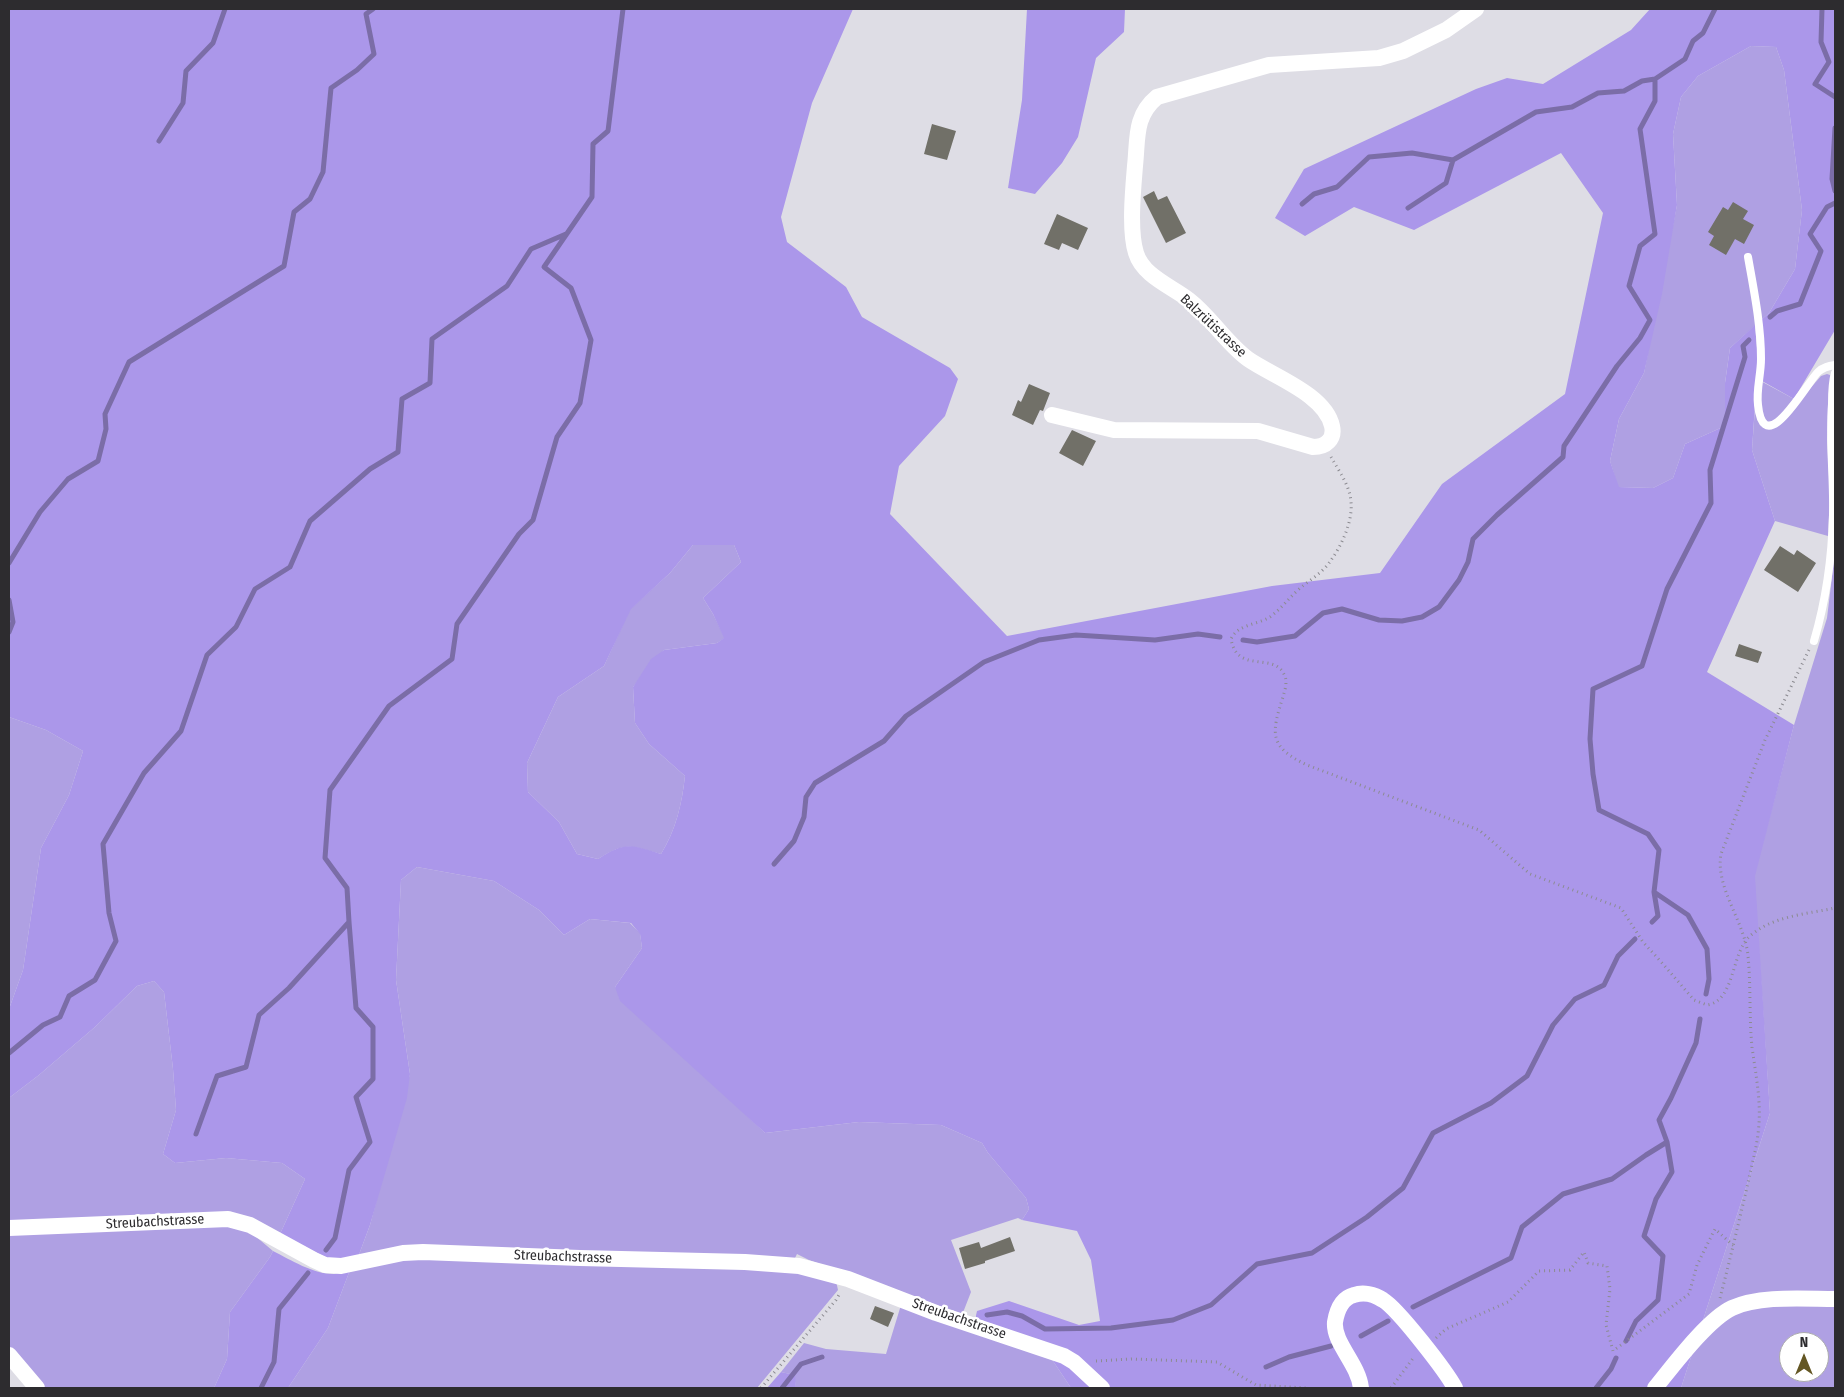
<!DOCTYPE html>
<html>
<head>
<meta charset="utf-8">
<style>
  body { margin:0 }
  #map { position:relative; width:1844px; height:1397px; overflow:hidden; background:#dedde5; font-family:"Fira Sans Condensed",sans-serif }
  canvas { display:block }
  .frame { position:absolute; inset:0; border:10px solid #2d2c2f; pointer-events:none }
  .north { position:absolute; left:1779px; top:1332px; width:50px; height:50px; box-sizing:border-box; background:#fff; border:1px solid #ababac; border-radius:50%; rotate:0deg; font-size:14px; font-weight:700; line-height:20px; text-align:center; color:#2d2c2f }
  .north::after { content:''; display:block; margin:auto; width:18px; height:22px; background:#645724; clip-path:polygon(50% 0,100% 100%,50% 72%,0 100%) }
</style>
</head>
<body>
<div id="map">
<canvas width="1844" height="1397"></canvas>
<div class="frame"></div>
<div class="north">N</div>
</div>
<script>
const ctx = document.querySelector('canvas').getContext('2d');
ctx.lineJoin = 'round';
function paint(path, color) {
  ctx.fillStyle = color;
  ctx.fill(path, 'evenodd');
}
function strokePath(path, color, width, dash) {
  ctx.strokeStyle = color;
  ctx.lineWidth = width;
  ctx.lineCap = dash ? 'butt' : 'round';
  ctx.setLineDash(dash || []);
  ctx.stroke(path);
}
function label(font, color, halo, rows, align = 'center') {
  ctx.font = font + ' "Fira Sans Condensed",sans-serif';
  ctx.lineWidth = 5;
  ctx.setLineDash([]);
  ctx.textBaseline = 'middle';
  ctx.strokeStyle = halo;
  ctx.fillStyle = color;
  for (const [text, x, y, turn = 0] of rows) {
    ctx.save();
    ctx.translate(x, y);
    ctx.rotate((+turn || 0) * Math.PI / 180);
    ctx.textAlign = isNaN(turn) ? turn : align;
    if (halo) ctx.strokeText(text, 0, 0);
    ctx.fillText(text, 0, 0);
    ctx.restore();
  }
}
paint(new Path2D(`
  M1751,46L1776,47L1784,70L1802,210L1795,269L1769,313L1730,348L1725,383V426L1685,444L1673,478L1653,488L1618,487L1610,461L1619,419L1644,373L1677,205L1673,134L1681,97L1698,76Z
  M1827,374L1830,375L1831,379L1827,440L1830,495L1828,536L1775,521L1752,450L1757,379L1794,399L1808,391L1821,376Z
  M693,545H734L741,562L703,598L713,614L725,638L717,643L664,650L633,687L635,723L649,744L685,776C682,803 676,830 661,854C631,846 626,841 598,859L577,854L559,822L528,792L527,763L558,697L604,666L630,609L670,573Z
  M1835,552V1388H1681L1770,1113L1754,876L1794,725L1827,618ZM1789,1342H1819V1372H1789Z
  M9,717L46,730L83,751L69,795L41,848L23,970L9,1009Z
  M417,867L494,881L539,910L564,935L590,919L630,923L640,933L642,948L615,987L765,1133L859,1122L941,1125L982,1143L988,1153L1026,1198L1029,1209L1022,1220L1018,1218L951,1240L971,1292L964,1310L962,1313H956L809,1260L797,1254L794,1260L676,1256L357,1260L370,1225L410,1074L396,980L401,880Z
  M154,981L164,992L173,1069L176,1110L163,1154L175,1163L226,1158L282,1163L305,1179L280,1234L253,1222L9,1224V1098L39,1075L95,1027L137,986Z
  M204,1223L248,1230L273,1251L270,1257L230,1312L227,1359L214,1388H44L9,1348V1233Z
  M396,1256L777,1269L836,1281L838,1290L757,1388H288L328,1328L350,1270Z
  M901,1305L1051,1358L1071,1388H796L794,1375L781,1372L804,1343L826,1349L886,1354Z`), '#afa0e3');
paint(new Path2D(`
  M9,9H853L812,103L781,217L787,242L846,287L862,317L950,368L958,379L945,416L899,466L890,514L1007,636L1272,586L1380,573L1442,484L1565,394L1603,213L1561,153L1414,230L1354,207L1305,236L1275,218L1304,169L1476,89L1507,78L1543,84L1631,30L1650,9H1835V330L1794,399L1762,381L1761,320L1769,313L1795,269L1802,210L1784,70L1776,47L1751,46L1698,76L1681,97L1673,134L1677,205L1662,294L1644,373L1619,419L1610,461L1619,487L1653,488L1673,478L1685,444L1725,426V383L1730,348L1755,325L1758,359L1752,450L1775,521L1707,672L1794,725L1755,876L1770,1113L1681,1388H1071L1051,1358L973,1329L977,1311L1009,1301L1079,1325L1100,1321L1091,1260L1077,1231L1022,1220L1029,1209L1026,1198L988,1153L982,1143L941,1125L859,1122L765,1133L620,1001L615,987L642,948L640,934L631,923L590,919L564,935L539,910L494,881L417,867L401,880L396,980L410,1074L407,1098L370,1225L357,1260L335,1262L280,1234L305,1179L282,1163L226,1158L175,1163L163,1154L176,1110L173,1069L164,992L154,981L137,986L95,1027L39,1075L9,1098V1009L23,970L41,848L69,795L83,751L46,730L9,717ZM693,545H734L741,562L703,598L713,614L724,638L717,643L664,650L651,659L633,687L635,723L649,744L685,776C682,803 676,830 661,854C631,845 626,841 598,859L577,854L559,822L528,792L527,763L558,697L604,666L631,609L670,573Z
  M1027,9H1125L1124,32L1096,58L1078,137L1062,163L1035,194L1008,188L1022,100Z
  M273,1251C291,1260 313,1274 334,1274C339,1273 345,1271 350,1270L328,1328L288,1388H214L227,1359L230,1312L270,1257Z
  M781,1372L795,1375L796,1388H767Z`), '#ab97ea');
strokePath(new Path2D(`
  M1822,9L1821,42L1829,62L1815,84L1835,97
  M1835,128L1832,179L1835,191
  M159,141L183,103L186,71L213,43L225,9
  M1302,204L1314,194L1337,187L1369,157L1412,153L1453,160L1536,112L1572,107L1598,93L1624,91L1642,81L1655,79L1685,59L1693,41L1703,33L1715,9
  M1408,208L1446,183L1453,160
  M1770,317L1777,311L1800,304L1821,251L1810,234L1827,207L1835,203
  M9,563L40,512L68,479L98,461L106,429L105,414L129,362L284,266L294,212L310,199L323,172L331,88L357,70L374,54L366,14L373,9
  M9,600L13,622L9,632
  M1243,640L1257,642L1295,636L1323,613L1342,609L1379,620L1402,621L1422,617L1439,607L1459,580L1468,562L1473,539L1497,515L1563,457L1564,446L1617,366L1640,338L1650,320L1629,286L1640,246L1655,234L1640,129L1655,101V79
  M774,864L794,841L804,817L806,797L815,783L884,741L906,716L984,662L1039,640L1076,635L1155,640L1198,634L1220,637
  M1652,922L1658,916L1654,892
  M1706,994L1709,979L1707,949L1688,915L1654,892L1659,850L1648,834L1599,810L1593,774L1590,739L1593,689L1642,666L1667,589L1711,503L1710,470L1745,357L1743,346L1749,340
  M9,1053L43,1025L60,1017L69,996L95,980L116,941L109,913L103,844L144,773L181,731L207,655L236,627L255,589L290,567L310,521L370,469L398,452L402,399L430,383L432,339L507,286L531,249L566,234
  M196,1134L217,1076L246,1067L259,1015L289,988L349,922
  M326,1250L335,1238L349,1170L370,1142L356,1097L373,1079V1027L356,1008L349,922L347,888L325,858L330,790L389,706L452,659L457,624L519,534L533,520L557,437L580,403L591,340L571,288L544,267L592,197L593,144L608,131L623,9
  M1413,1307L1511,1258L1522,1227L1563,1194L1612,1179L1646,1155L1667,1142
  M987,1315L1007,1312L1022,1316L1045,1329L1111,1328L1173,1320L1211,1305L1257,1264L1312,1253L1367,1217L1403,1188L1433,1133L1491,1103L1527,1076L1553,1025L1575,999L1604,985L1618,956L1635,939
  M1361,1336L1388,1321
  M1626,1341L1636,1321L1658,1300L1663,1256L1644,1236L1656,1199L1672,1172L1667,1142L1659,1120L1671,1098L1696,1043L1700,1019
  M1266,1367L1289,1357L1331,1346
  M261,1388L274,1362L279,1309L308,1273
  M782,1388L801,1364L822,1357
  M1596,1388L1611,1369L1616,1358`), '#7b6da7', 5);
paint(new Path2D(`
  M932,124L956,131L947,160L924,154Z
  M1154,191L1158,200L1167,196L1186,233L1166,243L1143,197Z
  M1733,202L1748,211L1743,219L1754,225L1744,244L1735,239L1726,255L1709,245L1714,236L1708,232L1723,207L1728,210Z
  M1057,214L1088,228L1078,250L1062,243L1059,250L1044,244Z
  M1029,384L1050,393L1043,411L1040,410L1033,425L1012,415L1018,400L1021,402Z
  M1072,430L1096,441L1083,466L1059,453Z
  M1780,546L1794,555L1797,550L1816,563L1798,592L1764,570Z
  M1739,644L1762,652L1758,663L1735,656Z
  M1010,1237L1015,1251L985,1261V1263L965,1269L959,1248L979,1242L981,1248Z
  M875,1306L894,1313L888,1327L870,1319Z`), '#717068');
strokePath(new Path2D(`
  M1331,457C1339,471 1350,486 1351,502C1353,522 1341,547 1329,563C1321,574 1308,581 1298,590C1288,599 1281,609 1270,617C1257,625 1238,624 1231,639C1237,674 1273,652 1284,674C1288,681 1285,690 1283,697C1271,734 1269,747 1307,765L1479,830L1530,874L1621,908L1643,942L1663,964L1694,1000L1707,1005C1735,1001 1731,954 1749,937C1771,916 1807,914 1835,908
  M1720,1298C1730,1260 1739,1221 1748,1183C1751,1167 1756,1151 1758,1134C1762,1104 1756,1077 1752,1047C1749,1017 1751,986 1748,956C1745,922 1715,888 1721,854L1765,740L1809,650
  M1436,1338L1446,1329L1508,1302L1539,1271L1570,1270L1584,1252L1588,1263L1607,1266L1610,1289L1606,1325L1613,1351L1689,1294L1697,1265L1715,1229L1734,1246
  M1096,1361L1132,1359L1217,1362L1256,1385L1306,1388
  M761,1388L836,1300L840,1293
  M1391,1388L1414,1357`), '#8c8b91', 3, [1, 4]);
strokePath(new Path2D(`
  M1748,257C1754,291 1761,325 1761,359C1761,375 1756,390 1758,405C1764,462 1806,384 1818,372C1823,367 1829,366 1835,365
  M1814,641C1826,600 1832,558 1833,515C1834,478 1829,441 1832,404C1832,394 1832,383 1835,373`), '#fff', 8);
strokePath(new Path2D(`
  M1052,415L1114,430L1258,431L1313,447C1326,447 1335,439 1332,426C1325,394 1272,376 1248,359C1225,342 1211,317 1189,300C1171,286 1143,276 1136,253C1129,231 1133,190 1135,166C1138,139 1134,116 1157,97L1269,65L1379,58L1403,51L1446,30L1476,9
  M9,1228L228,1219L250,1225L314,1260L325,1265L341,1266L403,1253L423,1252L580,1258L745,1262L799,1266L848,1279L936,1313L1064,1356L1074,1362L1102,1388
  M9,1355L37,1388
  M1361,1388C1358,1363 1333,1343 1335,1322C1337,1310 1342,1298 1354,1295C1363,1292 1374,1294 1383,1300C1398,1309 1446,1371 1455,1388
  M1655,1388C1673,1366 1707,1320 1732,1308C1760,1295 1805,1299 1835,1299`), '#fff', 16);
label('14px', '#2d2c2f', '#fff', [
  ["Balzrütistrasse",1213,326,43],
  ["Streubachstrasse",155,1222,-3],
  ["Streubachstrasse",563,1257,2],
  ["Streubachstrasse",959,1319,19]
]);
</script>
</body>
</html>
